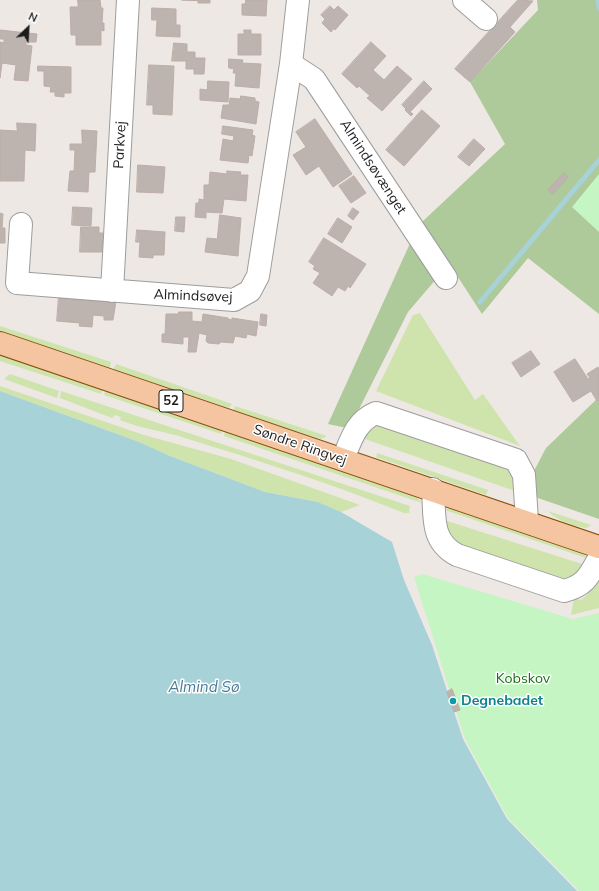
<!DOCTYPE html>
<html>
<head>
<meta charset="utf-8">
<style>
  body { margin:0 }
  #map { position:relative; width:599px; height:891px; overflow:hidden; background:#ede8e3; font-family:Mulish,sans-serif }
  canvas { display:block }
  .north { position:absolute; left:8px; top:8px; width:40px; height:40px; -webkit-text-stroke:3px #fff; paint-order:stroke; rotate:25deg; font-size:11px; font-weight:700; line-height:16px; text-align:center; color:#1c1c1c }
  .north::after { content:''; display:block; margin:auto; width:14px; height:18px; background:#1c1c1c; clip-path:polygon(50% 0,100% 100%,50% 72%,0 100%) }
</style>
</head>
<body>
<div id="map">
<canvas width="599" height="891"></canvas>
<div class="north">N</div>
</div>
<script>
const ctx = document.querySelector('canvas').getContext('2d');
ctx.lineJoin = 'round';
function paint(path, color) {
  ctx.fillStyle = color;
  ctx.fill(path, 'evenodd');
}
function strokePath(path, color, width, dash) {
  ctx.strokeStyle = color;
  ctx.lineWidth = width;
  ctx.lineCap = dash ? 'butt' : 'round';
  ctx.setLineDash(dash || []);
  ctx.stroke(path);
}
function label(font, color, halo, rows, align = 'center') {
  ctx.font = font + ' Mulish,sans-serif';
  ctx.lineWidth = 3;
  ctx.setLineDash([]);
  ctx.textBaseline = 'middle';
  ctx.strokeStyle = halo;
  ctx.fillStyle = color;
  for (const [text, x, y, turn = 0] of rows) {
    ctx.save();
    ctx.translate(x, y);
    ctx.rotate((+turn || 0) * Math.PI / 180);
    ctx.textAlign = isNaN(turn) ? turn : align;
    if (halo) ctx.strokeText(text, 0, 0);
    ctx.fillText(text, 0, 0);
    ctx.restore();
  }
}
paint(new Path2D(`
  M420,313L475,400L483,394L520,446L376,391L413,315Z
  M0,326L111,362L110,368L0,332Z
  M0,354L103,388L101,394L0,361Z
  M116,364L232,404L229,408L113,370Z
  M10,374L59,391L57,398L4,379Z
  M0,386L144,435L231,459L360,505L341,512L318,502L265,492L170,456L139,442L0,391Z
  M106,389L222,430L221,434L104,395Z
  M61,391L410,506L409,513H404C333,484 259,461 185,438C164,431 141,429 120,420L121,417L115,415L112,418L60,398Z
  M235,406L327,436L321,439L233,411Z
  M383,424L507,468L514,475L515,491L359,437L369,430Z
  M225,430L414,494L422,503L224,436Z
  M377,453L488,490L486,495L376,457Z
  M451,507L583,551L586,558L445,510Z
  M548,511L591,525L586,528C572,526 558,521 548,511Z
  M444,520L582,564C578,577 571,579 558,579L454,544L448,538Z
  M599,572V608L571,615L574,598L581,600L586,596Z`), '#cee4ac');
paint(new Path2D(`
  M537,0H599V314L528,258L482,314L422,222L505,144L470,82L538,10Z
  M412,239L437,278L408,312L357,413L347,428L328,424Z
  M599,397V519L535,497L534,471L546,448Z`), '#aec99a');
paint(new Path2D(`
  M599,174V232L572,207Z
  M422,574L573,619L599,613V891H579L508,818L465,739L414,577Z`), '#c4f5c2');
paint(new Path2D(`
  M0,391L139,442L170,456L265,492L318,502L341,512L392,542L404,580L432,645L463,739L507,819L577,891H0Z`), '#a6d2d8');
strokePath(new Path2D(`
  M598,0L599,8
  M480,302L599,160`), '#a6d2d8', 5);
const building = new Path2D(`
  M78,0H100L101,8H103L102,23H104V31L101,30V45H76V35H71L70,7H78Z
  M182,0H210V3H198V1Z
  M246,0H267L266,16L242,15V4H245Z
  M518,0L533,1L510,27L515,32L470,82L455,69Z
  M330,6L334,10L338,6L348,15L335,30L334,28L331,32L322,23L325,19L321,15Z
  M152,8L176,9V25H180V37L156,36L157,20H152Z
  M0,30L37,34L36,42H26V45L32,46L28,81L14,80L16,65L2,63L0,78V42L4,43V39H0Z
  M244,30H251V34H261V55H238V34H244Z
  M371,42L386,56L373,70L384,80L397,66L412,79L382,111L367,98L370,96L359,86L357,88L342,74Z
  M174,43L187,44V52H195V58H205L204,74H194V69H186V61H172Z
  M229,59L243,60L242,63L261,64L259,88L235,86L236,73H233L234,69L229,68Z
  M149,65L174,66L172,115L153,114V105H147Z
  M38,66L71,67V93H64V97L55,96V92H50L51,87L44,86V71H38Z
  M208,81L229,82L228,102L200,100V89L207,90Z
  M424,81L432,89L410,112L413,114L411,116L405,110L406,109L402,105Z
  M241,96L255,98V101L259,102L256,124L221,118L223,105H229L230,98L240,99Z
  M422,110L440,126L404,166L386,150Z
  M315,119L352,174L333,187L319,166L306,175L293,155L306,147L296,132Z
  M17,123L36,124L35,151L25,150L24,181H0V130L17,131Z
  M223,126L253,130L252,135L255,136L252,156L249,155L248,163L220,160L223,139L233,141L234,136L222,134Z
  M82,130L97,131L95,172H89L88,192L68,191L70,171H74L75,150H70V144H82Z
  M474,139L485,149L469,166L458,157Z
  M138,165L165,167L163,193L137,192Z
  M227,171L241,172L240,175H248L246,201L224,199L222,213L206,212V218L195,217L196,203H199V199L204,200V185H209L210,172L227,174Z
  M564,173L568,177L553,194L548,190Z
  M354,176L366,193L351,203L339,186Z
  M73,207L92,208L91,226L72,225Z
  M353,208L359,212L353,220L348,216Z
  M0,213L3,214L2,228H5V243H0Z
  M220,215L241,218L238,256L205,252L207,238L217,239Z
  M176,217H185L184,232L175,231Z
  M338,218L352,227L342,243L328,234Z
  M81,227H99V233H103L102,252H80Z
  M137,230L165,232L164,255H153V258L139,257L140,242H136Z
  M324,238L366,264L350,288L348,286L345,291L338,287L332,296L313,283L320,273L313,269L315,266L309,262Z
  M59,296L116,301L113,320H104V316L93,315L92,327L79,326L80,323L57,321Z
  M179,312H192V321L202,322L203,314L228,318V319L232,320V318L258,322L256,336L247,334L246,338L235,336L233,343L221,342L219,344L208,343L206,341L207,335L199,333L196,352H188L189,337H183V344L162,342V334H165L166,314H178Z
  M261,314L267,315L266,326L260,325Z
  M531,351L540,364L521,377L512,363Z
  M575,359L588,379L590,378L587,374L598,367L599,370V400L597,401L591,391L573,402L554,372Z
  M452,689L460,710L454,712L447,692Z`);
paint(building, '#bdb3af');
strokePath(building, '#bdada6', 1);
const minor = new Path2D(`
  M464,0L486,19
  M291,64L314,79L446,278
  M21,224L17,283L234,300L250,291L258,276L291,64L298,0
  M112,291L128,0
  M343,459C351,440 356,421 376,413L516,460L524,475L527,521
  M433,489C435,515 430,541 457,555L564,591C585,586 589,576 599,558`);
const major = new Path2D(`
  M0,343L599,547`);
strokePath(minor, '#9d9d9d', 24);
strokePath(major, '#89500b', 24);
strokePath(minor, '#fff', 22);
strokePath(major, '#f4c5a0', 22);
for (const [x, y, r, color] of [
  [453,701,4,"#0f9aa8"]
]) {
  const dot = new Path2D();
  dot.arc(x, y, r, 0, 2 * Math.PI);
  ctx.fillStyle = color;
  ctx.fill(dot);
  strokePath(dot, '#fff', 1.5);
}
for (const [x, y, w] of [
  [171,401,24]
]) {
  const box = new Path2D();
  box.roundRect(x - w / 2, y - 11, w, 22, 3);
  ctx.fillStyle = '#fff';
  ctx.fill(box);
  strokePath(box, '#1c1c1c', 1);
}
label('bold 13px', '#1c1c1c', null, [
  ["52",171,401]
]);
label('14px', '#1c1c1c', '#fff', [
  ["Parkvej",120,145,-87],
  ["Almindsøvænget",373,167,57],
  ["Almindsøvej",193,296,2],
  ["Søndre Ringvej",300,445,19]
]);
label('14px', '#177113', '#fff', [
  ["Kobskov",523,679]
]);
label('bold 14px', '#0d838f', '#fff', [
  ["Degnebadet",461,701]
], 'left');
label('italic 15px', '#4a7995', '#fff', [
  ["Almind Sø",204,687]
]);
</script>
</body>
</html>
